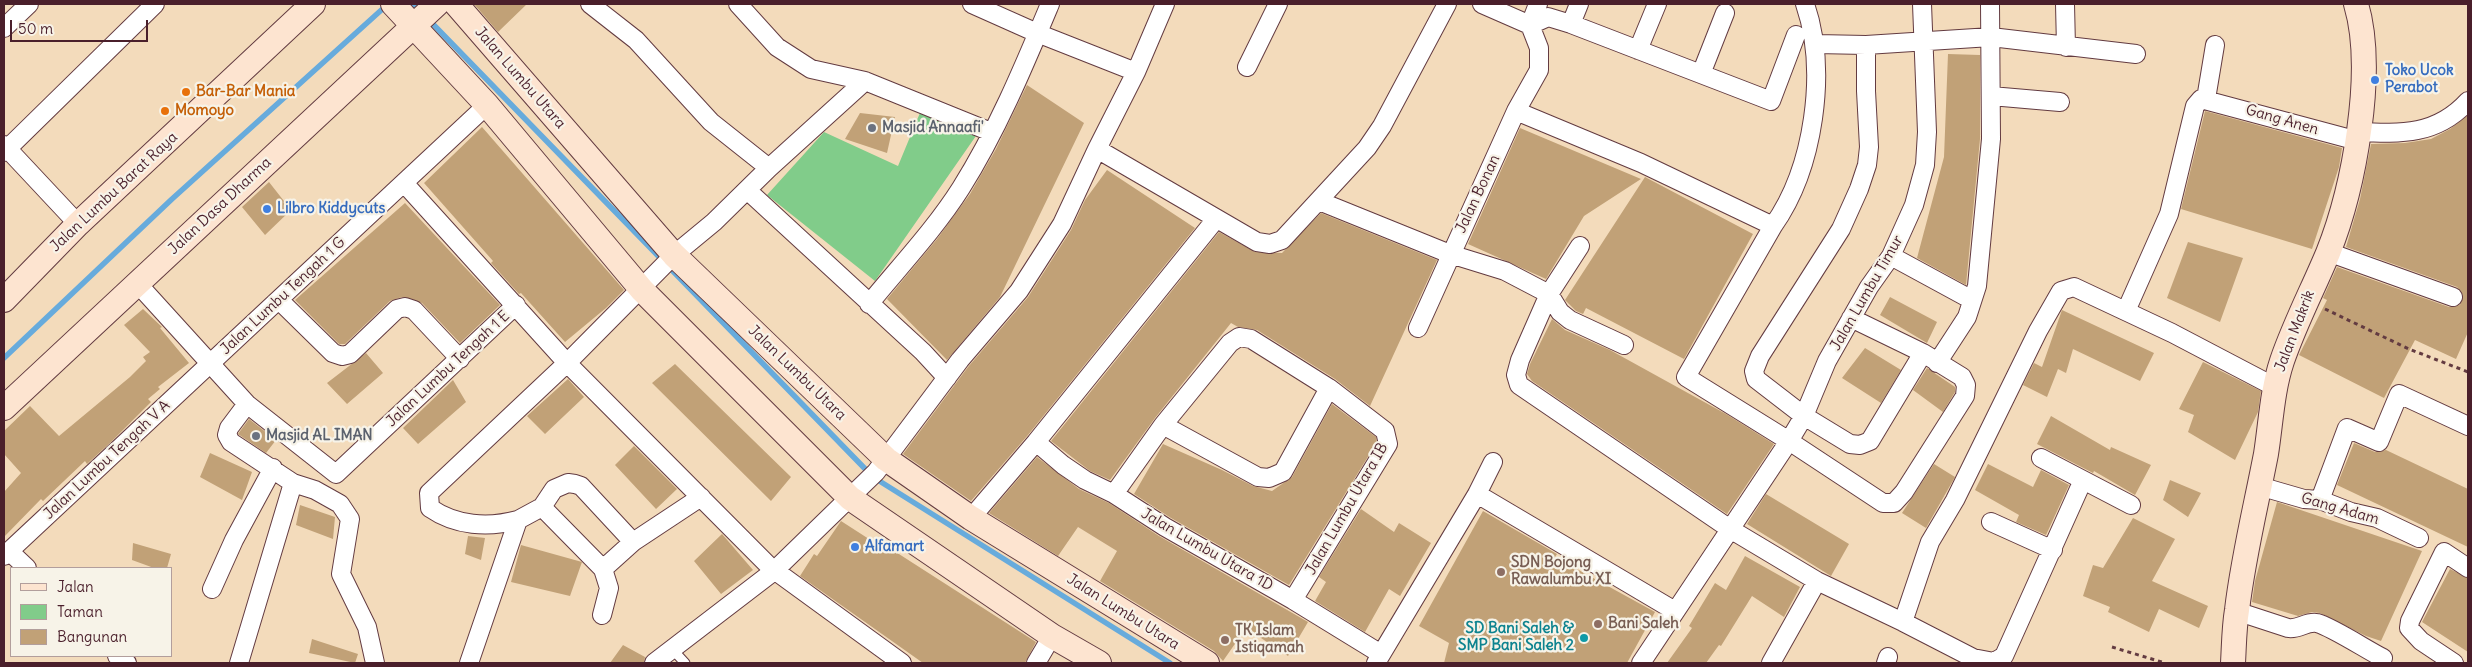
<!DOCTYPE html>
<html>
<head>
<meta charset="utf-8">
<style>
  body { margin:0 }
  #map { position:relative; width:2472px; height:667px; overflow:hidden; background:#f3dbbb; font-family:Delius,sans-serif }
  canvas { display:block }
  .frame { position:absolute; inset:0; border:5px solid #4a1f2b; pointer-events:none }
  .legend { position:absolute; left:10px; top:567px; width:162px; height:90px; box-sizing:border-box; background:#f7f3e8; border:1px solid #b29e9c; margin:0; padding:6px 9px; list-style:none; font-size:15px; color:#4a1f2b }
  .legend li { display:flex; align-items:center; gap:10px; height:25px }
  .legend b { width:25px; border:1px solid #b29e9c }
  .scale { position:absolute; left:10px; top:20px; width:138px; height:22px; box-sizing:border-box; border:2px solid #4a1f2b; border-top:0; padding-left:6px; font-size:15px; line-height:18px; white-space:nowrap; color:#4a1f2b; -webkit-text-stroke:4px #f7f3e8; paint-order:stroke }
</style>
</head>
<body>
<div id="map">
<canvas width="2472" height="667"></canvas>
<div class="frame"></div>
<ul class="legend">
<li><b style="height:6px;background:#fde4d0"></b>Jalan</li>
<li><b style="height:14px;background:#81cc8a"></b>Taman</li>
<li><b style="height:14px;background:#c1a177"></b>Bangunan</li>
</ul>
<div class="scale">50 m</div>
</div>
<script>
const ctx = document.querySelector('canvas').getContext('2d');
ctx.lineJoin = 'round';
function paint(path, color) {
  ctx.fillStyle = color;
  ctx.fill(path, 'evenodd');
}
function strokePath(path, color, width, dash) {
  ctx.strokeStyle = color;
  ctx.lineWidth = width;
  ctx.lineCap = dash ? 'butt' : 'round';
  ctx.setLineDash(dash || []);
  ctx.stroke(path);
}
function label(font, color, halo, rows, align = 'center') {
  ctx.font = font + ' Delius,sans-serif';
  ctx.lineWidth = 4.5;
  ctx.setLineDash([]);
  ctx.textBaseline = 'middle';
  ctx.strokeStyle = halo;
  ctx.fillStyle = color;
  for (const [text, x, y, turn = 0] of rows) {
    ctx.save();
    ctx.translate(x, y);
    ctx.rotate((+turn || 0) * Math.PI / 180);
    ctx.textAlign = isNaN(turn) ? turn : align;
    if (halo) ctx.strokeText(text, 0, 0);
    ctx.fillText(text, 0, 0);
    ctx.restore();
  }
}
paint(new Path2D(`
  M922,108L978,133L875,281L767,195L824,132L898,166Z`), '#81cc8a');
strokePath(new Path2D(`
  M413,4L421,12
  M427,18L873,477L1170,663
  M4,358L172,199L388,4`), '#67abdc', 5.5);
paint(new Path2D(`
  M474,4H527L498,32Z
  M1948,54L1980,55V139L1966,285L1917,258L1944,157Z
  M1027,85L1084,123L1000,297L947,360L887,299L937,239L970,194L996,149Z
  M2205,111L2342,148L2339,167L2312,249L2181,209Z
  M860,113L895,117L887,153L845,139Z
  M2468,115V332L2456,359L2415,340L2384,398L2299,355L2327,300L2323,298L2337,267L2449,307L2460,305L2463,295L2457,287L2346,247L2360,199L2371,144L2405,143L2431,139L2450,129Z
  M482,127L624,290L606,308L565,342L521,293L519,294L491,263L493,261L424,183Z
  M1520,128L1641,179L1584,216L1546,279L1468,244Z
  M1107,170L1195,228L1028,435L971,501L903,454L968,367L1028,297L1071,230L1085,200Z
  M1645,177L1753,234L1684,359L1586,308L1583,314L1576,311L1565,300Z
  M269,182L291,210L265,235L242,207Z
  M405,203L500,305L460,343L422,303L402,297L390,301L345,344H339L295,300Z
  M1321,213L1437,260L1370,406L1335,379L1257,330L1238,327L1231,323L1155,418L1110,480L1090,471L1051,441L1219,232L1255,252L1282,253Z
  M2188,242L2243,258L2220,322L2167,298Z
  M1890,297L1937,322L1927,343L1880,315Z
  M143,309L162,327L160,328L189,363L158,387L160,389L148,399L151,402L112,441L87,464L85,461L43,501L41,499L4,537V492L21,473L4,454V431L30,406L59,436L130,377L146,361L143,357L150,352L124,325Z
  M2062,310L2154,353L2140,381L2073,349L2066,373L2058,369L2047,397L2023,385L2034,363L2042,367Z
  M1552,319L1565,330L1610,350L1726,414L1774,444L1727,514L1532,381L1527,374L1530,364Z
  M1865,348L1901,370L1881,403L1842,378Z
  M366,353L383,373L347,404L327,383Z
  M2203,362L2261,391L2258,412L2235,460L2188,432L2194,415L2179,409Z
  M675,364L791,477L771,501L652,383Z
  M1927,368L1955,387V392L1943,412L1913,390Z
  M568,379L584,397L545,434L527,416Z
  M453,380L466,402L418,444L403,428Z
  M1332,404L1376,437L1377,442L1289,585L1171,518L1134,494L1163,444L1222,470L1253,486L1272,491L1292,477Z
  M2051,416L2110,450L2111,447L2151,465L2135,495L2094,471L2093,473L2037,444Z
  M249,419L276,440L266,453L238,434Z
  M2354,443L2375,452L2386,450L2468,489V547L2337,485Z
  M634,446L677,489L656,509L615,465Z
  M210,453L252,472L242,500L200,477Z
  M1037,457L1079,489L1109,503L1159,536L1308,622L1288,656L1246,628L1223,661L1214,651L1100,581L1117,551L1078,527L1058,556L989,513Z
  M1934,464L1955,477L1926,528L1902,513Z
  M1988,464L2033,487L2041,470L2069,485L2046,535L2016,522L2019,515L1975,490Z
  M2170,480L2201,493L2188,517L2163,500Z
  M1766,494L1849,544L1831,576L1747,524Z
  M2277,502L2422,551L2381,641L2366,636L2320,613L2312,612L2298,616L2252,602L2255,581Z
  M300,505L335,517L333,539L296,525Z
  M1361,509L1394,532L1399,523L1431,543L1400,596L1389,589L1365,632L1315,601L1326,582L1319,577Z
  M1483,511L1557,554L1555,557L1655,612L1627,663H1444L1449,643L1419,626Z
  M2133,518L2175,539L2152,581L2208,606L2199,628L2159,609L2149,632L2108,612L2110,607L2083,596L2093,565L2103,568Z
  M841,521L886,550L888,547L1036,642L1025,663H923L800,576L814,554L817,556Z
  M722,534L753,570L721,594L694,561Z
  M468,536L485,538L481,560L465,554Z
  M133,543L171,554L167,568H154L132,560Z
  M521,545L582,562L570,596L511,582Z
  M1745,556L1800,587L1784,617L1752,596L1721,646L1719,645L1706,663H1667L1692,628L1689,626L1715,583L1726,590Z
  M2450,569L2468,578V652L2422,622Z
  M312,639L358,654L355,663L309,653Z
  M623,645L645,657L644,663H610Z`), '#c1a177');
const lane = new Path2D(`
  M673,650L685,663`);
const street = new Path2D(`
  M590,4L636,40L711,122L769,168
  M738,4L777,47L811,69L865,81L991,132
  M972,4L1037,33L1136,72
  M1482,4L1530,25L1548,17L1571,24L1771,101L1796,35
  M1805,4C1828,71 1814,168 1773,226L1686,377L1789,441L1883,503H1894L1904,492L1965,396L1966,385L1962,377L1923,353L1851,318
  M2065,4L2066,47
  M1571,24L1579,4
  M4,28L29,4
  M1816,44L1866,45L1991,37L2136,54
  M1866,45V91L1869,147L1867,165L1859,189L1841,229L1760,356L1754,371L1756,379L1804,416L1850,444L1860,445L1870,441L1923,353
  M1638,50L1657,4
  M1247,67L1278,4
  M1701,74L1725,13
  M1991,96L2060,102
  M2206,99L2215,45
  M1516,111L1641,163L1773,226
  M2358,132C2402,134 2437,135 2468,101
  M4,145L78,224
  M1097,149L1257,242L1270,244L1282,240L1367,148L1382,126L1447,4
  M4,152L155,4
  M404,183L567,363L770,567L902,663
  M747,190L923,352L947,378
  M1319,201L1450,254L1505,271L1549,294L1560,312L1570,320L1624,345
  M1580,246L1549,294L1520,360L1516,375L1519,385L1730,529L1817,581L1903,622L1973,658L1994,662L2004,656L2083,480
  M2328,252L2453,297
  M1891,256L1972,300
  M137,283L247,404L336,474L516,305
  M279,300L333,353L342,356L350,354L397,309L405,307L414,310L460,359
  M869,304C900,266 935,229 961,188C997,131 1024,66 1050,4
  M2126,311L2169,214L2195,106L2201,99L2358,141
  M1418,328L1516,111L1539,70V48L1530,25L1538,4
  M1937,363L1967,317L1977,286L1991,139L1990,4
  M247,404L229,428L227,435L231,442L293,483L315,490L340,504L350,519L341,574L367,627L375,663
  M1163,425L1258,477L1269,478L1283,472L1329,388
  M1036,442L1063,465L1085,480L1114,494L1165,527L1293,600L1381,654
  M2041,458L2131,505
  M2259,486L2304,499L2320,500L2351,512L2377,518L2419,538
  M1114,494L1163,425L1230,343L1239,337L1251,339L1329,388L1385,431L1388,444L1293,600
  M1477,494L1675,611
  M2320,500L2347,428L2379,442L2399,394L2468,426
  M542,507L603,569L609,588L602,615
  M971,518L1036,442L1216,219
  M518,520C488,528 456,526 430,508L429,493L567,363L674,255L714,222L769,168L865,81
  M1991,522L2053,550
  M9,551L27,568
  M4,556L487,105
  M603,569L633,542
  M212,589L234,540L273,468
  M2236,611L2288,628C2299,630 2306,621 2317,623C2332,627 2367,650 2383,658
  M1903,622L1930,542L1955,500L2038,331L2061,291L2074,287L2172,333L2275,387
  M117,656L127,663
  M239,663L293,483
  M469,663L518,520L542,507L554,489L568,483L575,484L581,486L633,542L701,497
  M654,663L774,571L876,472L960,360L1019,291L1062,224L1097,149L1136,72L1165,4
  M1036,663L1052,636
  M1376,663L1477,494L1493,462
  M1641,663L1789,441L1804,416L1827,361L1869,287L1891,256L1914,205L1925,165L1927,132L1922,4
  M1771,663L1817,581
  M1886,663L1888,657
  M2454,663L2421,641L2409,628L2410,621L2444,552L2468,568`);
const secondary = new Path2D(`
  M393,4L487,105L642,290L850,498L1052,636L1099,663
  M456,4L674,255L886,459L971,518L1207,663
  M4,300L78,224L313,4
  M4,408L437,4
  M2233,663C2234,646 2234,628 2237,610C2243,558 2256,506 2266,454C2271,422 2272,391 2282,361C2295,323 2313,289 2328,253C2354,188 2376,71 2356,4`);
strokePath(lane, '#633b41', 11);
strokePath(street, '#633b41', 20);
strokePath(secondary, '#633b41', 26);
strokePath(new Path2D(`
  M2325,309L2409,349L2468,372
  M2112,647L2165,663`), '#633b41', 3, [4, 4]);
strokePath(lane, '#fff', 9);
strokePath(street, '#fff', 18);
strokePath(secondary, '#fde4d0', 24);
for (const [x, y, r, color] of [
  [2375,80,5,"#3f7fe0"],
  [186,92,5,"#e8710a"],
  [165,111,5,"#e8710a"],
  [872,128,5,"#6b7280"],
  [267,209,5,"#3f7fe0"],
  [256,436,5,"#6b7280"],
  [855,547,5,"#3f7fe0"],
  [1501,572,5,"#8d6e63"],
  [1598,624,5,"#8d6e63"],
  [1584,638,5,"#0f9aa8"],
  [1225,640,5,"#8d6e63"]
]) {
  const dot = new Path2D();
  dot.arc(x, y, r, 0, 2 * Math.PI);
  ctx.fillStyle = color;
  ctx.fill(dot);
  strokePath(dot, '#f7f3e8', 2);
}
label('bold 15px', '#366cbe', '#f7f3e8', [
  ["Toko Ucok",2385,71],
  ["Perabot",2385,88],
  ["Lilbro Kiddycuts",277,209],
  ["Alfamart",865,547]
], 'left');
label('15px', '#4a1f2b', '#f7f3e8', [
  ["Jalan Lumbu Utara",520,78,49],
  ["Gang Anen",2282,120,16],
  ["Jalan Lumbu Barat Raya",114,192,-43],
  ["Jalan Bonan",1478,194,-65],
  ["Jalan Dasa Dharma",220,206,-43],
  ["Jalan Lumbu Timur",1867,293,-60],
  ["Jalan Lumbu Tengah 1 G",283,296,-43],
  ["Jalan Makrik",2295,331,-69],
  ["Jalan Lumbu Tengah 1 E",448,369,-43],
  ["Jalan Lumbu Utara",797,373,44],
  ["Jalan Lumbu Tengah V A",107,460,-43],
  ["Jalan Lumbu Utara IB",1347,509,-60],
  ["Gang Adam",2340,509,16],
  ["Jalan Lumbu Utara 1D",1207,550,30],
  ["Jalan Lumbu Utara",1123,612,32]
]);
label('bold 15px', '#c56008', '#f7f3e8', [
  ["Bar-Bar Mania",196,92],
  ["Momoyo",175,111]
], 'left');
label('bold 15px', '#5b616d', '#f7f3e8', [
  ["Masjid Annaafi'",882,128],
  ["Masjid AL IMAN",266,436]
], 'left');
label('bold 15px', '#785e54', '#f7f3e8', [
  ["SDN Bojong",1511,563],
  ["Rawalumbu XI",1511,580],
  ["Bani Saleh",1608,624],
  ["TK Islam",1235,631],
  ["Istiqamah",1235,648]
], 'left');
label('bold 15px', '#0d838f', '#f7f3e8', [
  ["SD Bani Saleh &",1574,629],
  ["SMP Bani Saleh 2",1574,646]
], 'right');
</script>
</body>
</html>
